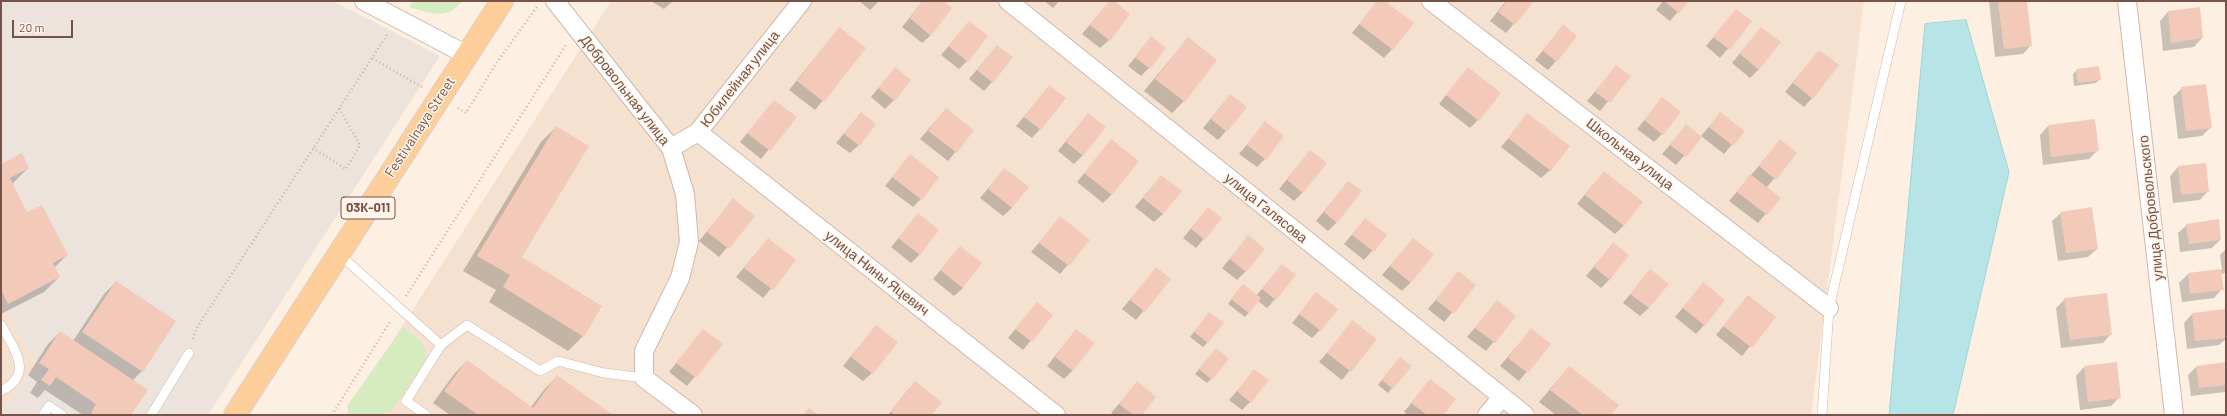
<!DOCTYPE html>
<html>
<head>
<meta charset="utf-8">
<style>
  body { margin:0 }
  #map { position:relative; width:2227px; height:416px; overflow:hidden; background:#fdf0e2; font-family:Barlow,sans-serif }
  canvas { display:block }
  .frame { position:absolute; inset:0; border:2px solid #755348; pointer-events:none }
  .scale { position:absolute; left:12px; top:20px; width:61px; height:18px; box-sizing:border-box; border:2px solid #755348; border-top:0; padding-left:5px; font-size:12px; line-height:14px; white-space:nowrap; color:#755348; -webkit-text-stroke:3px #fff4e9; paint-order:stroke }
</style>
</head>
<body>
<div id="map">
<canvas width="2227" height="416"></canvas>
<div class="frame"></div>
<div class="scale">20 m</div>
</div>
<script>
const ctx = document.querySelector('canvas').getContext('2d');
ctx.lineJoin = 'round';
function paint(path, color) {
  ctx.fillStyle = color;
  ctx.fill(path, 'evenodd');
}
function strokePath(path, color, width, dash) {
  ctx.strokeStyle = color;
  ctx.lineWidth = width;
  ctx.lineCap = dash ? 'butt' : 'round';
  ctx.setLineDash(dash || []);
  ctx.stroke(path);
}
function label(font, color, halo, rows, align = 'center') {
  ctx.font = font + ' Barlow,sans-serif';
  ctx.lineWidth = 3;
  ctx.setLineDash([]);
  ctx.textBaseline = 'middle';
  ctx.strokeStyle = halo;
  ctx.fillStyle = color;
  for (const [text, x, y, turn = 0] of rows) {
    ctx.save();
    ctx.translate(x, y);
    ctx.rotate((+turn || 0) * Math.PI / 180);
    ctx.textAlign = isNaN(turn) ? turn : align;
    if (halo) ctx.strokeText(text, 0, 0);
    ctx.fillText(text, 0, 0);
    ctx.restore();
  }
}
paint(new Path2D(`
  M611,1H1864L1811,415H345Z
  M1,296L36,365L1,411Z`), '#f5e1d0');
paint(new Path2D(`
  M1,1H333L440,56L208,415H1V411L36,365L1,296Z`), '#ece3dd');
paint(new Path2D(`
  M413,1H462C447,21 430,13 409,7Z
  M403,327L422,342L427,360L391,411L375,415H350L347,406Z`), '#d6ebc0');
const water = new Path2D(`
  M1966,20L2009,172L1953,415H1889L1925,24Z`);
paint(water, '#b6e4e7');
strokePath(water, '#9cd5d9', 1);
paint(new Path2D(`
  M651,1H673L664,9Z
  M859,1H879L870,10Z
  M923,1H941L931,35L922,43L902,27Z
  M1044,1H1059L1053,8Z
  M1110,1H1112L1109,40L1100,48L1082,34Z
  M1378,1H1384L1392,49L1384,58L1352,33Z
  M1506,1H1533L1506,33L1490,21Z
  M1663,1H1687L1670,21L1656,10Z
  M1989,1H2026L2031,45L2023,54L1995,57Z
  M2199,8L2202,38L2194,47L2163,51L2160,21L2168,12Z
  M1736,10L1751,21L1720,58L1706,46Z
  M969,22L967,61L959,69L941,55Z
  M1563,26L1556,61L1548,70L1535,60Z
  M839,28L865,48L815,110L789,90Z
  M1761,28L1759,69L1750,78L1732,63Z
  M1152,38L1149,68L1141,76L1128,66Z
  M1188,38L1216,60L1184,101L1172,113L1144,91Z
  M997,46L992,82L984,91L969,79Z
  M1819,51L1812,98L1804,107L1785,92Z
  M1617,66L1629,76L1600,111L1587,101Z
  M895,68L894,100L885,109L871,97Z
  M1468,68L1478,120L1470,128L1439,104Z
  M2077,70L2100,79L2096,83L2074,86L2073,74Z
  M1049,87L1040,129L1032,138L1016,126Z
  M2182,88L2211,127L2202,136L2178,139L2173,97Z
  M1230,95L1226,131L1218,140L1203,128Z
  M1662,99V134L1654,142L1637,129Z
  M774,101L795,117L761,159L740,142Z
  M946,109L973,131L948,161L920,139Z
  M861,113L859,145L850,153L836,143Z
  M1088,114L1083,155L1074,164L1058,151Z
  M1720,114L1743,131L1724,154L1701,136L1676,165L1662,154L1686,126L1700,137Z
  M1528,115L1550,170L1541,178L1501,147Z
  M2094,120L2098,150L2089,159L2043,165L2040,135L2048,126Z
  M1265,123V159L1257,167L1239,154Z
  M556,127L520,257L583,336L568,351L489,302L496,290L463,271L541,142Z
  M1111,141L1112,194L1103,203L1077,182Z
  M1780,141L1796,153L1766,188L1779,198L1758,223L1729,201Z
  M1310,151L1303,192L1294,201L1279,189Z
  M910,156L921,199L913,207L885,186Z
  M1,165L28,168L12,184L27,214L67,255L54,268L59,277L44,292L1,314Z
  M2178,167L2208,191L2200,200L2173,203L2170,176Z
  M1004,170L1012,208L1003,216L980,198Z
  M1604,172L1624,225L1615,234L1577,204Z
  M1161,176L1163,214L1154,222L1135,207Z
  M1348,182L1337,222L1328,231L1316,221Z
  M733,200L753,216L719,257L699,241Z
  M1208,208L1221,218L1196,248L1183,238Z
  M2061,213L2097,249L2088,257L2058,261L2052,221Z
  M918,215L920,254L911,263L891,247Z
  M1060,218L1088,240L1060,274L1031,252Z
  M1365,219L1386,235L1364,260L1344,244Z
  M2187,225L2220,240L2212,248L2180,252L2178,233Z
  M1248,237L1246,271L1237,280L1222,268Z
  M768,239L795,260L763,298L736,277Z
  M1413,239L1411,282L1402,291L1382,275Z
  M1613,244L1610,279L1601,288L1586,276Z
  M960,247L963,288L954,296L933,279Z
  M2226,249V273L2221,274L2222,289L2214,298L2182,302L2179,283L2188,274L2222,270L2220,255Z
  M1282,265L1275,299L1267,308L1258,301L1245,317L1228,304L1239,289L1256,296Z
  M1157,268L1170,279L1136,320L1122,309Z
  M1650,270L1649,308L1640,316L1623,303Z
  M1459,272L1475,285L1444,322L1428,309Z
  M116,282L175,322L142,371L133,380L130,415H83L45,390L38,398L30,393L37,382L28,375L48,344L60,332L73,341L104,294Z
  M1703,284L1704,325L1696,334L1675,317Z
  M1316,293L1320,330L1312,338L1292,323Z
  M1748,296L1774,317L1742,356L1716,335Z
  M2065,299L2111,334L2103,343L2061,348L2056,308Z
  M1497,302L1515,316L1486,351L1467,337Z
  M1037,303L1052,315L1023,350L1008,338Z
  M2224,310L2226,339L2219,345L2187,349L2184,323L2192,314Z
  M1205,318L1207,343L1203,347L1190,337Z
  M1353,322L1375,339L1342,380L1319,362Z
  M876,326L872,373L863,381L843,366Z
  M703,330L721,345L687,386L669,372Z
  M1076,330L1073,370L1064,379L1047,366Z
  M1531,330L1550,344L1519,381L1500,366Z
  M1216,349L1211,379L1207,383L1195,374Z
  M467,361L531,407L543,391L557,376L611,415H450L433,403L455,373Z
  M1396,362L1392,388L1388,393L1378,385Z
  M2226,363L2225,392L2191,396L2188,375L2196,367Z
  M1569,367L1610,415H1556L1539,402Z
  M2084,367L2120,397L2111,406L2080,410L2076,376Z
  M1255,370L1250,402L1242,410L1229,400Z
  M1430,380L1443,415H1408L1404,412Z
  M915,383L930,415H888L907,391Z
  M1137,383L1141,415H1114L1111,413Z`), '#0003');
paint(new Path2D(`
  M923,1H943L952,8L931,36L910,18Z
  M1109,1H1114L1130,14L1110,41L1090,25Z
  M1377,1H1385L1414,23L1393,50L1359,24Z
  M1507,1H1534L1515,25L1498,12Z
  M1664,1H1689L1679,13Z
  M1998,1H2027L2032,46L2004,49Z
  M2200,7L2203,38L2171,43L2168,11Z
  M1736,9L1752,21L1730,50L1713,37Z
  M969,21L988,36L968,62L948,46Z
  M1563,24L1577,36L1557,62L1543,51Z
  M839,27L866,48L824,102L797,81Z
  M1761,27L1781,42L1759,70L1740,54Z
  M1151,36L1166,48L1150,69L1135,57Z
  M1188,37L1217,60L1185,102L1155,79Z
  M997,45L1013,57L993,83L977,70Z
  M1819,50L1839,65L1813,99L1793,83Z
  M1616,65L1631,76L1610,103L1595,92Z
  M2099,66L2101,80L2078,83L2076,69Z
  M895,67L911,80L895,101L878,88Z
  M1468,67L1501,93L1479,121L1446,95Z
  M2206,84L2212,128L2186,131L2181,87Z
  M1049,85L1066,98L1041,130L1024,117Z
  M1230,94L1247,107L1227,132L1211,119Z
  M1662,97L1681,112L1663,135L1644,120Z
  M774,100L797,117L770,151L747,133Z
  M946,108L974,130L957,153L928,131Z
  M861,112L876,124L860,146L844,134Z
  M1720,112L1745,131L1733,146L1709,127Z
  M1088,113L1106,127L1083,156L1066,142Z
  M1527,113L1570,146L1551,171L1508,138Z
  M2095,119L2099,151L2051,157L2048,125Z
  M1265,121L1284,136L1266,160L1247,145Z
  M1686,124L1702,137L1686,157L1670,145Z
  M556,126L589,146L522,257L602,306L584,337L503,287L510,275L477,256Z
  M1111,139L1139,161L1112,195L1084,173Z
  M1780,139L1797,153L1776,180L1759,166Z
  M1310,150L1327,163L1303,193L1287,180Z
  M22,153L29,168L10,178L27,212L42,205L68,255L53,263L60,277L8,304L1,290V164Z
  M910,154L939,177L922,200L892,177Z
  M2206,163L2209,192L2181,195L2178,166Z
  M1004,168L1029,187L1012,208L988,189Z
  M1604,171L1643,202L1624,226L1585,195Z
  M1750,174L1781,198L1767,215L1737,192Z
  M1161,175L1182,191L1163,214L1143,198Z
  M1348,181L1362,191L1337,223L1324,212Z
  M733,198L755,216L729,249L707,232Z
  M1208,207L1222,218L1205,240L1191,229Z
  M2092,207L2098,249L2066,253L2060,212Z
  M918,213L939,230L920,255L898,238Z
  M1060,216L1090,240L1069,266L1039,243Z
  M1365,218L1387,235L1374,252L1352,235Z
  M2219,219L2221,240L2189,244L2186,224Z
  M1248,235L1265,249L1246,272L1230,259Z
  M768,238L796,260L773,290L744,268Z
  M1413,238L1434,254L1411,283L1390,266Z
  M1613,242L1629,255L1610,280L1594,267Z
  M960,246L982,263L963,288L940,270Z
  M1282,264L1296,275L1276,300L1262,289Z
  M1156,267L1171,279L1145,312L1130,300Z
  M1650,269L1669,284L1649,308L1630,294Z
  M2221,269L2224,290L2190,294L2188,273Z
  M1458,271L1476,285L1454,314L1436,300Z
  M116,281L176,321L143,372L82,332Z
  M1703,282L1725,300L1705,326L1683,308Z
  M1243,284L1261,298L1249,313L1231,299Z
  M1316,292L1338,309L1321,331L1299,314Z
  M2107,293L2112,335L2070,340L2064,298Z
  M1748,295L1776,317L1752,348L1723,326Z
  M1497,300L1516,316L1495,343L1475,328Z
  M1037,302L1053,315L1032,342L1015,329Z
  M2225,309L2226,338L2195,341L2192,313Z
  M1209,312L1224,323L1208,343L1194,332Z
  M1352,320L1377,339L1351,372L1327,353Z
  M876,325L898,342L873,374L851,357Z
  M1531,328L1551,344L1528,373L1508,358Z
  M703,329L723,344L696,378L676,363Z
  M1076,329L1095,343L1073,371L1055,357Z
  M60,331L148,390L131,415H94L91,413L96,404L56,377L50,386L41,380L49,369L39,363Z
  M1216,348L1229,359L1212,380L1199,369Z
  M1400,357L1412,366L1393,389L1382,380Z
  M467,360L533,408L557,375L613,415H478L444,391Z
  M2117,362L2121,398L2088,402L2084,366Z
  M2226,362V385L2199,388L2196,366Z
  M1569,366L1619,405L1611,415H1583L1550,390Z
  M1254,369L1269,380L1251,403L1237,391Z
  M1430,379L1456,399L1444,415H1427L1411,403Z
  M915,381L942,402L932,415H895L891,412Z
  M1137,381L1156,397L1142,415H1133L1119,404Z
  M809,408L818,415H803Z`), '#f3cab9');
const service = new Path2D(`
  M339,254L441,345L467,325L540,371L558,361L604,373L644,378
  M1,325C14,349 35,374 1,391
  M43,415L49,406L62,415
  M151,415L189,353
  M426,415L406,401L441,345
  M1822,415L1829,308L1901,1`);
const minor = new Path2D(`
  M364,1L467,55
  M555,1L671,148L685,194L689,242L680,278L644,351V378L693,415
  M1008,1L1525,415
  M1431,1L1829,308
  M2127,1L2174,415
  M698,132L1056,415
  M671,148L698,132L802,1
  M1487,415L1502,397`);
const primary = new Path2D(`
  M235,415L502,1`);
strokePath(service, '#d0b8ac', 10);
strokePath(minor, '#d0b8ac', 20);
strokePath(primary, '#dbd2cf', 24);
strokePath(new Path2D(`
  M387,35L372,58L422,87
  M458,108L466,113L497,62L537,7
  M313,148L346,169L360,145L339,108
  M406,296L566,45
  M193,339L196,329L372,58
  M332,415L391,320`), '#d8ad9c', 2.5, [1, 3]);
strokePath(service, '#fff', 9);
strokePath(minor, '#fff', 18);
strokePath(primary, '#fdce99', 22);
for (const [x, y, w] of [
  [368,208,54]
]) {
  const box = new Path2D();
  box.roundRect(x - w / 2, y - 11, w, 22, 3);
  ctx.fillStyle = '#fff4e9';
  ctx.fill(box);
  strokePath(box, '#755348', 1);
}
label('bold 13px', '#755348', null, [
  ["03К-011",368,208]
]);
label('14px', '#755348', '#fff4e9', [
  ["Юбилейная улица",740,79,-52],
  ["Добровольная улица",625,90,52],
  ["Festivalnaya Street",420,127,-57],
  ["Школьная улица",1630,154,38],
  ["улица Галясова",1266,208,39],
  ["улица Добровольского",2151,208,-96],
  ["улица Нины Яцевич",877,273,38]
]);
</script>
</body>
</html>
